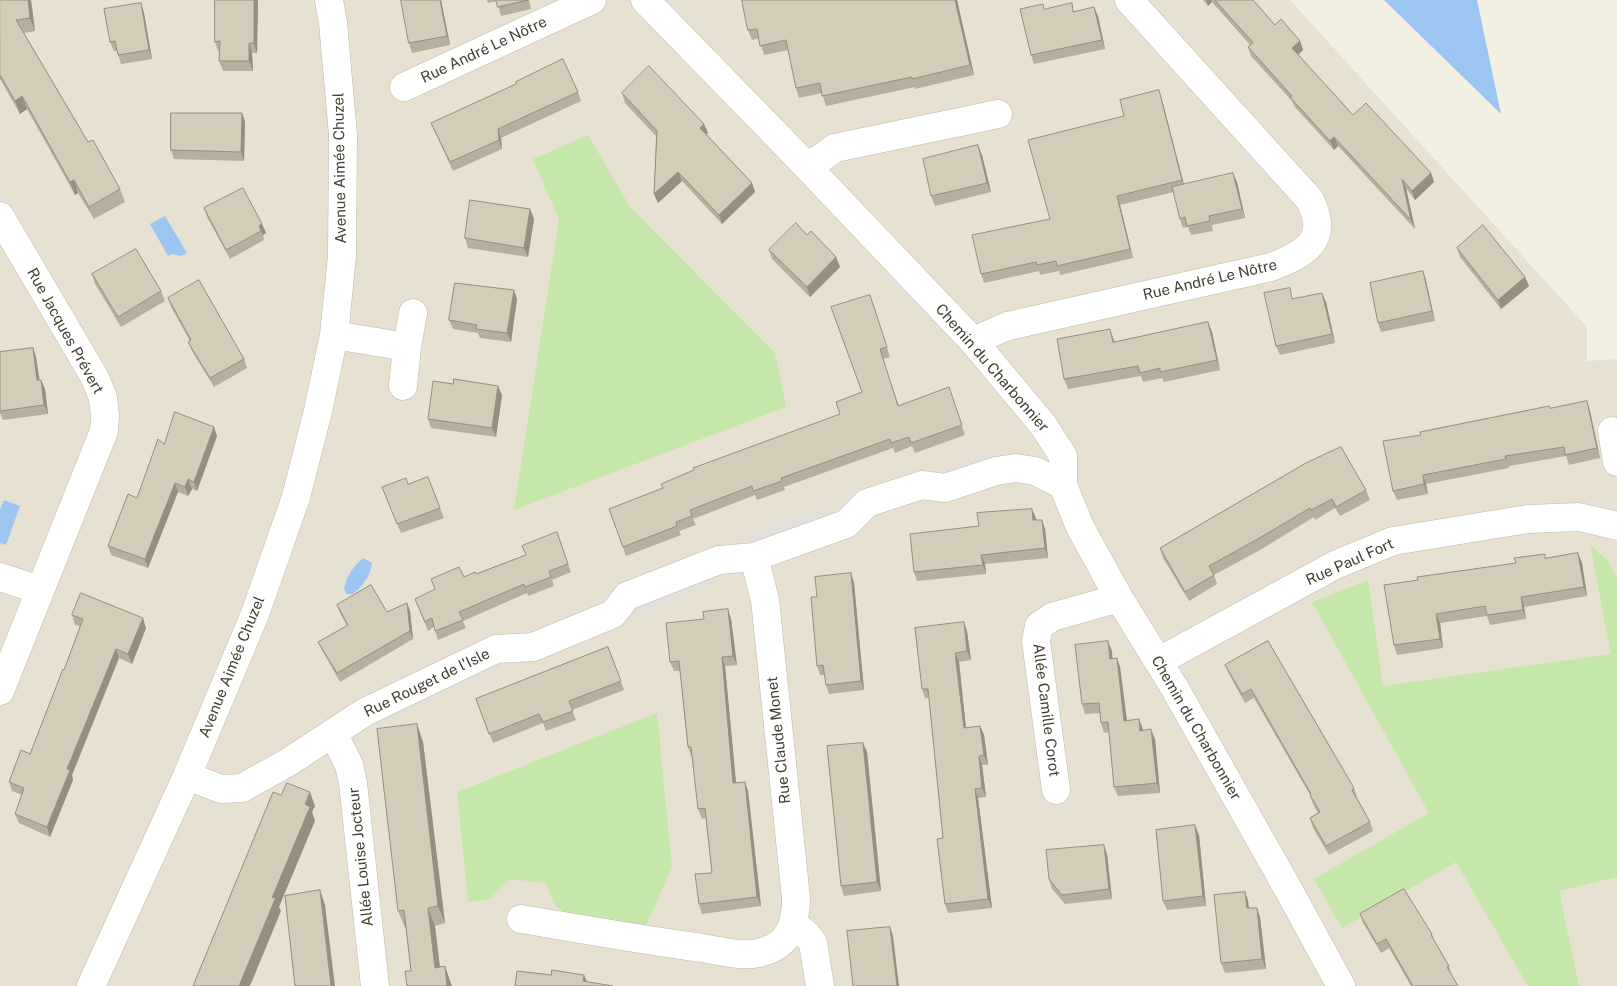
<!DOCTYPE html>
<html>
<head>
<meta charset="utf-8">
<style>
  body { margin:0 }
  canvas { display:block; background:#f2efe3 }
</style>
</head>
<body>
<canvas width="1617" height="986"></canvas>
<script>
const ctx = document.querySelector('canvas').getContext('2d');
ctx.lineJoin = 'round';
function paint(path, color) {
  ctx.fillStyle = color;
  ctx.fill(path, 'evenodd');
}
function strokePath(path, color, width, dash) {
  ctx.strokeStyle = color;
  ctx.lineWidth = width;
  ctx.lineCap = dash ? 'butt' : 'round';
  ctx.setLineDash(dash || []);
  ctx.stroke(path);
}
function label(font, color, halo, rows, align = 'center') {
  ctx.font = font + ' "Public Sans",sans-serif';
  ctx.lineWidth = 5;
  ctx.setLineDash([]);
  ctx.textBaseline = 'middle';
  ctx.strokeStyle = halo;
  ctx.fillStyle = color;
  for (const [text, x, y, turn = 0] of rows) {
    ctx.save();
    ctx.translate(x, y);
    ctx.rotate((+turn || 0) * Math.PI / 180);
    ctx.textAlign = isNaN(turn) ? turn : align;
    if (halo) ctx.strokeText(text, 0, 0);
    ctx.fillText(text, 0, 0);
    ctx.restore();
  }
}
paint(new Path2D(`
  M0,0H1290L1587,327V361L1617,359V986H0Z`), '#e6e1d1');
paint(new Path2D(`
  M588,135L630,207L775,353L786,407L514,510L559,220L533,159Z
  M1590,545L1607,560L1617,579V877L1559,891L1579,986H1528L1456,862L1342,928L1314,879L1429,813L1312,602L1368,580L1383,686L1611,654Z
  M657,713L672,867L644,930L570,918L554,904L546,883L510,879L490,899L468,902L457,792Z`), '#c5e7aa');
paint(new Path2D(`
  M1000,450L1003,459L941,482L937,472Z
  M824,507L828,517L751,545L747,535Z
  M713,574L716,582L639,614L636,606Z
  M499,660L502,668L444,691L375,727L371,719Z`), '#e2e0dc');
paint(new Path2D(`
  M1384,0H1477L1501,114Z
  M165,216L187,253L181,256L172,254L168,256L150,224Z
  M4,500L20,506L6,545L0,543V510Z
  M363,558L372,563C370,576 363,586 353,594H347L344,589C347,575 353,567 363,558Z`), '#9dc5f1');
const minor = new Path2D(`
  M645,0L796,155L973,341L1043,425L1063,456V485L1080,527L1119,598L1174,687L1287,887L1341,986
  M404,87L592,0
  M808,167L835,148L998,114
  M0,216L95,378L103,398L105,415L104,431L0,691
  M334,335L407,347
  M973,341L1008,326L1271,267C1305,254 1330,241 1310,200L1129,0
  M403,386L407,347L413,313
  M1612,431L1617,462
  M0,577L40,590
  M1159,661L1335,565L1393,541L1528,519L1579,517L1617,526
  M333,733L349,765L353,783L375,986
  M187,776L221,789L242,788L287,763L365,712L496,649L533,647L613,614L627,596L719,560L754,557L846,524L867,503L922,485L945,488L996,471L1016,468L1035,471L1063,485
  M1056,790L1036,641L1039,626L1052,617L1119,598
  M521,919C581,929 642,940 702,948C720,951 741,957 759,953C789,946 796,925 796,898L765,600L754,557
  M794,924L807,935L813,943L820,986
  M91,986L187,776L255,614L296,497L318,411L334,335L342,256L343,135L333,23L329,0`);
strokePath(minor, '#c0baa8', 29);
strokePath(minor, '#fff', 28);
paint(new Path2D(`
  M0,0H31L35,31L24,33L88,142L120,189L125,202L94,219L78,193L75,195L27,109L20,114L0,79Z
  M258,0L257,53H252L253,71H223L219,61V51H218L215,42Z
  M441,0L450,45L412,53L409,43Z
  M487,0H529L531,9L501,16L497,1L488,3Z
  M742,0H957L974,75L915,89V87L826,106L822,93L799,98L796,88L788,50L764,55L759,38L752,40L748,30Z
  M1203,0H1253L1275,25L1300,41L1303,50L1298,55L1353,115L1431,173L1434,182L1415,200L1406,188L1415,229L1338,146L1334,150L1294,106L1292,101L1251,56L1248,47L1250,45L1212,2L1208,6Z
  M141,3L144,13L152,59L121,64L117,51H114L110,42Z
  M1045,9L1075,11L1098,16L1105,49L1034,64L1031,55Z
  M516,84L578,92L581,101L501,138L502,149L453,171L435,132L431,123Z
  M622,93L704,124L708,133L706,134L752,183L755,192L722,224L682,181L658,203L654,194L656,136L625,103Z
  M1162,100L1184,184L1237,182L1245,218L1212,225L1213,231L1191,235L1188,227L1183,228L1180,219L1174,192L1120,205L1133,258L1060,275L1059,271L1040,275L1039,271L984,283L981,274L1050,219L1124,116Z
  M242,113L245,122L244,161L174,159L171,150Z
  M982,155L991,192L935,206L931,196Z
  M204,208L262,224L266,233L263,235L264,240L230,259L207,217Z
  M530,209L534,219L528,257L468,248L465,238Z
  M807,235L836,257L840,267L810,297L772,259L769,250Z
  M1457,248L1525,277L1529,286L1501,309L1460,257Z
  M1423,271L1426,281L1435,321L1381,332L1378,323Z
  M92,274L161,291L165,301L121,327L95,284Z
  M168,298L244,359L247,368L214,387L192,351L188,342L190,341L171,307Z
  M517,299L511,342L480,338L478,333L453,329L449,320Z
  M1294,299L1326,302L1335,343L1280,355L1276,346Z
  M873,304L890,357L883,359L899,406L949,387L965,435L915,453L912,446L895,453L893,448L784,487L785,490L757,500L755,495L693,519L696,525L679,531L681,535L626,556L609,509L663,488L840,414L862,392Z
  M1208,322L1212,332L1220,370L1164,382L1162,378L1143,382L1141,376L1068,389L1064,379L1110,329L1115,342Z
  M33,348L36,357L39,380H41L45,389L48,414L3,420L0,413V352Z
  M502,395L496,437L431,428L428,419Z
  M1550,408L1590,411L1600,458L1569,465L1566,456L1509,466V468L1426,484L1428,494L1397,500L1393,491L1421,435Z
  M217,436L197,491L192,489L188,496L178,492L148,568L111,555L108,546L137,498L164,444Z
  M1306,463L1366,490L1370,500L1340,516L1335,508L1315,520L1314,517L1260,550L1214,575L1217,584L1189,601L1163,558L1160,548Z
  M428,477L444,518L401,533L386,497L408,484Z
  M1036,518V520L1045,529L1048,558L985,564L986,574L917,581L914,572L979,526Z
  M557,532L571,572L552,580L554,586L528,596L527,593L463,621L466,628L438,640L434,627L428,631L415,599L435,590L431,579L464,577L476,574L525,555Z
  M1578,553L1582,563L1587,596L1524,607L1526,619L1490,625L1487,616L1440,623L1443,648L1397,655L1394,645L1418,580L1546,558Z
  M851,573L854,583L864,690L829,694L826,685L825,675H820L817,666V597Z
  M407,603L410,611L413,639L340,682L322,650L318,642L347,626L340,613L337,605L387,612Z
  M72,615L146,628L132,664L119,658L72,775L73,780L50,837L19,823L15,814L22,795L12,791L9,782L30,754L64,670L81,627L75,625Z
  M731,619L737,665L725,666L736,783L748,791L761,906L702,914L699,904L712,873L706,818L702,819L698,809L692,756H691L688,747L680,671H674L670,662Z
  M967,631L971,660L959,662L966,728L980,726L984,735L988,765H982L986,797L978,798L992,908L948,913L945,904L943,838L929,698H925L922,689Z
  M1268,641L1354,788L1357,798L1370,822L1373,831L1329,855L1313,828L1310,818L1318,813L1313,804L1310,795L1254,698L1245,703L1229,674L1225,665Z
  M608,647L624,690L572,710L576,720L546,731L543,723L493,743L476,699Z
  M1112,651V658H1117L1120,667L1127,720L1143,729V730L1155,739L1160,793L1118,796L1114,787L1109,732L1104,733L1101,723L1100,713L1085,714L1082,704Z
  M423,742L445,923L435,926L440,967L445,966L451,984L411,971L406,928H405L398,911Z
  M863,743L867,752L881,891L844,896L841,886Z
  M1199,835L1206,906L1167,910L1163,901Z
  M1107,854L1112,899L1065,904L1052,889L1049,879Z
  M1245,892L1248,901L1249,908L1260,917L1266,969L1225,973L1221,963Z
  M1360,914L1432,934L1435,942L1449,966L1452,976L1458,986H1411L1389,948L1381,953L1363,923Z`), '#b5af9e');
paint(new Path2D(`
  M28,0H31L35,31L30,18Z
  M254,0H258L257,53L254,43Z
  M440,0H441L450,45L447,36Z
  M955,0H957L974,75L970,65Z
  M1206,0H1211L1212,2L1208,6Z
  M141,3L144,13L152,59L149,50Z
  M1094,7L1098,16L1105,49L1102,40Z
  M1300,41L1303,50L1295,57L1292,48Z
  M249,43L252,53L253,71L249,61Z
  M1159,90L1162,100L1185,189L1182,180Z
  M22,96L27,109L20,114L15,101Z
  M242,113L245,122L244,161L241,152Z
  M704,124L708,133L703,137L700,128Z
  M498,129L501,138L502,149L499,140Z
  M1334,137L1338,146L1334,150L1330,141Z
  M978,145L982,155L991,192L987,183Z
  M678,172L682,181L658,203L654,194Z
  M1233,173L1237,182L1245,218L1242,209Z
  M1431,173L1434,182L1415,200L1412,191Z
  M1402,179L1406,188L1415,229L1411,220Z
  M74,180L78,193L75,195L70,182Z
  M752,183L755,192L722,224L719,215Z
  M1117,196L1120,205L1133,258L1130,249Z
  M530,209L534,219L528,257L524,248Z
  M262,224L266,233L263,235L259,226Z
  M836,257L840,267L810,297L807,287Z
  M1423,271L1426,281L1435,321L1432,311Z
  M1525,277L1529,286L1501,309L1498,300Z
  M514,290L517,299L511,342L507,333Z
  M1322,293L1326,302L1335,343L1332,334Z
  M1208,322L1212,332L1220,370L1217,360Z
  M33,348L36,357L41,390L37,380Z
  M41,380L45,389L48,414L44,405Z
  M498,386L502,395L496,437L492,428Z
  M1587,401L1590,411L1600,458L1597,448Z
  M214,427L217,436L197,491L194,482Z
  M1423,475L1426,484L1428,494L1424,484Z
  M188,479L192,489L188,496L185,487Z
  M175,483L178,492L148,568L145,559Z
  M1032,509L1036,518L1037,529L1033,520Z
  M1042,520L1045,529L1048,558L1045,548Z
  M1578,553L1582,563L1587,596L1584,587Z
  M981,555L985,564L986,574L983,565Z
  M851,573L854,583L864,690L861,681Z
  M1521,597L1524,607L1526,619L1523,610Z
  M407,603L410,611L413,639L410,631Z
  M728,609L731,619L737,665L733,656Z
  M1436,614L1440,623L1443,648L1440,639Z
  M143,618L146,628L132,664L128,654Z
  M964,622L967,631L971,660L967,651Z
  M1108,641L1112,651L1113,668L1110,659Z
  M116,649L119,658L72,775L73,780L50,837L47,827L67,769Z
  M955,653L959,662L967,738L964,728Z
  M722,657L725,666L737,793L733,783Z
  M1117,658L1120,667L1128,730L1124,721Z
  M1139,719L1143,729L1144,740L1140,731Z
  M417,724L423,742L445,923L438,906Z
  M980,726L984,735L988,765L984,755Z
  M1151,729L1155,739L1160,793L1157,783Z
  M863,743L867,752L881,891L877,882Z
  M979,756L982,765L986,797L982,788Z
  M745,782L748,791L761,906L757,897Z
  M975,789L978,798L992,908L988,899Z
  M310,792L315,806L312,812L315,821L279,907L281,911L250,986H239L272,898Z
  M1195,825L1199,835L1206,906L1203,896Z
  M1104,845L1107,854L1112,899L1109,889Z
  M320,890L325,905L335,986H331Z
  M1245,892L1248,901L1250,918L1247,908Z
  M428,908L435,926L442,986L435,968Z
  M1257,908L1260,917L1266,969L1262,959Z
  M890,927L893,936L899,986H897Z
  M445,966L451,984L452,986H447Z
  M584,975L588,984L583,981Z`), '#948f81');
const building = new Path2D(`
  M0,0H28L30,18L16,20L88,142L93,140L120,189L89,207L74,180L70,182L22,96L15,101L0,75Z
  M215,0H254V43H249V61H219L220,41L215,42Z
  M401,0H440L447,36L409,43Z
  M496,0H528L498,7Z
  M742,0H955L970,65L912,79V77L822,96L820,83L796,88L786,40L760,46L757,29L748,30Z
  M1215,0H1253L1275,25L1281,19L1300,41L1292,48L1353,115L1366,103L1431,173L1412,191L1402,179L1411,220L1334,137L1330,141L1290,97L1292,96L1248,47L1253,43Z
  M141,3L149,50L118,55L115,41L110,42L104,9Z
  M1072,3L1073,12L1094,7L1102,40L1031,55L1020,9L1043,4L1044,9Z
  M563,59L578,92L498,129L499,140L450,162L431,123L516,84V82Z
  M649,66L704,124L700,128L752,183L719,215L678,172L654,194L657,131L622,93Z
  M1159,90L1182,180L1117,196L1130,249L1057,266L1056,261L1037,265L1036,262L981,274L972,235L1050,219L1028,140L1124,116L1120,100Z
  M171,113H242L241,152L171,150Z
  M978,145L987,183L931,196L923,159Z
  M1233,173L1242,209L1209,216L1210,221L1187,226L1185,217L1180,219L1172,187Z
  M243,188L262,224L259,226L261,231L226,250L204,208Z
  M470,200L530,209L524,248L465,238Z
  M796,223L807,235L811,231L836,257L807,287L769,250Z
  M1483,225L1525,277L1498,300L1457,248Z
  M136,249L161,291L118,317L92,274Z
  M1423,271L1432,311L1378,323L1370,283Z
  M199,280L244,359L210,378L188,342L191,340L168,298Z
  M455,283L514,290L507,333L476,329L477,325L449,320Z
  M1290,288L1292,299L1322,293L1332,334L1276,346L1264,293Z
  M870,295L887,347L880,349L898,406L949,387L962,425L911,443L909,437L891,443L890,439L781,478L782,481L753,491L752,486L690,510L692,516L676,522L677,526L623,547L609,509L663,488L661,484L694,470L693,468L840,414L836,402L862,392L831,307Z
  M1208,322L1217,360L1160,372V368L1140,373L1138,366L1064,379L1057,339L1110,329L1113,342Z
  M33,348L37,380H41L44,405L0,411V352Z
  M454,379L498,386L492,428L428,419L433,381L453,384Z
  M1587,401L1597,448L1565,455L1564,447L1505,456L1506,459L1423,475L1424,484L1393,491L1383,441L1421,435L1420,432L1549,406L1550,408Z
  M175,412L214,427L194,482L188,479L185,487L175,483L145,559L108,546L128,494L137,498L158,439L164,444Z
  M1341,447L1366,490L1336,507L1332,499L1311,510L1310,508L1256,540L1209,566L1214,575L1185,592L1160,548L1306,463Z
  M428,477L440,508L397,524L382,487L406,478L408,484Z
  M1032,509L1033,520H1042L1045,548L981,555L983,565L914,572L910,534L979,526L977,513Z
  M557,532L568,564L549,571L551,577L525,587L524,584L459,612L463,620L435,631L432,618L425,622L415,599L435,589L431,579L459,567L464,577L475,572L476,574L526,555L522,546Z
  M1578,553L1584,587L1521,597L1523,610L1487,615L1485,606L1436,614L1440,639L1394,645L1384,585L1418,580L1417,577L1516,563L1514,558L1545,554V558Z
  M851,573L861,681L826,685L823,665L817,666L811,597H817L815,577Z
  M371,585L387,612L407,603L410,631L337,673L318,642L348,625L337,605Z
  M81,593L143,618L128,654L116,649L67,769L70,770L47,827L15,814L24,788L9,782L21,750L30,754L63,669L64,670L83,619L72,615Z
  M728,609L733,656L722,657L733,783L745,782L757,897L699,904L695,874L712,873L705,808L698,809L691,747H688L679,661L670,662L666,623L704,619L703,612Z
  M964,622L967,651L955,653L964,728L980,726L984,755L979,756L982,788L975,789L988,899L945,904L937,839L943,838L928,689H922L915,628Z
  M1108,641L1110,659L1117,658L1124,721L1139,719L1140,731L1151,729L1157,783L1114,787L1108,722L1101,723L1099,703L1082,704L1075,645Z
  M1268,641L1354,788L1352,790L1370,822L1326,846L1310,818L1320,812L1310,795L1311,794L1251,689L1242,694L1225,665Z
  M608,647L621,681L569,701L573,711L543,722L539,714L489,734L476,699Z
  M417,724L438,906L428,908L435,968L445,966L447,986H407L405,971H411L404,910L398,911L377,729Z
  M863,743L877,882L841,886L827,746Z
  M287,783L310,792L305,804L310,807L272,898L276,897L239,986H193L273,792L281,795Z
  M1195,825L1203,896L1163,901L1156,830Z
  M1104,845L1109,889L1062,895L1049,879L1046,850Z
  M1404,889L1432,934L1431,935L1449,966L1447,967L1458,986H1413L1386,939L1377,944L1360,914Z
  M320,890L331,986H295L285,896Z
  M1245,892L1247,908H1257L1262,959L1221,963L1214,895Z
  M890,927L897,986H853L847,931Z
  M552,970L584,975L583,981L613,986H515L517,971L551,975Z`);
paint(building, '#d3ccb8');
strokePath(building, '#948f81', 1);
label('15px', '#433f33', '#fff', [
  ["Rue André Le Nôtre",484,50,-25],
  ["Avenue Aimée Chuzel",340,168,-91],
  ["Rue André Le Nôtre",1210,280,-13],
  ["Rue Jacques Prévert",65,331,61],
  ["Chemin du Charbonnier",992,368,49],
  ["Rue Paul Fort",1350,562,-24],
  ["Avenue Aimée Chuzel",232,667,-68],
  ["Rue Rouget de l'Isle",427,683,-26],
  ["Allée Camille Corot",1046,710,83],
  ["Chemin du Charbonnier",1196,728,60],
  ["Rue Claude Monet",779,740,-96],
  ["Allée Louise Jocteur",361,857,-96]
]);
</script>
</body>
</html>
